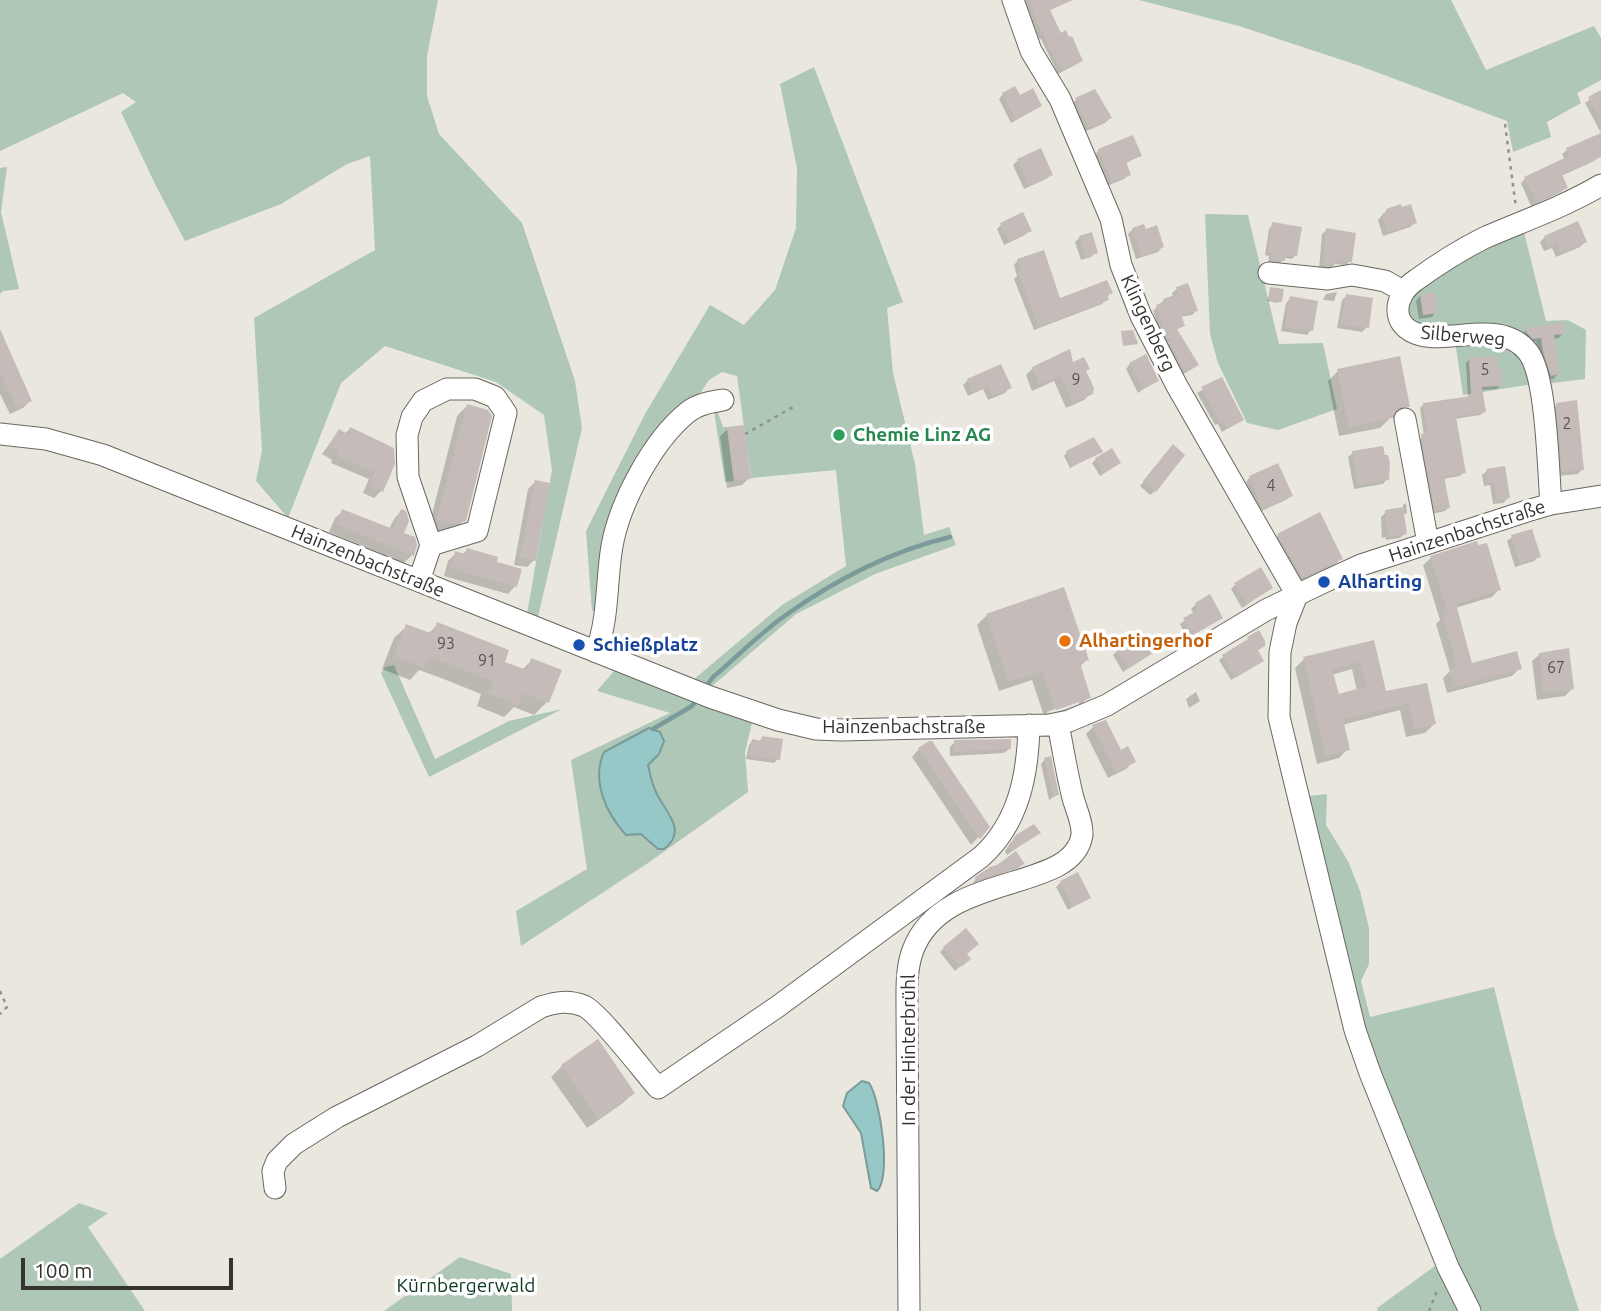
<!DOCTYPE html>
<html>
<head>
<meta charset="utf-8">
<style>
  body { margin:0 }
  #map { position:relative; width:1601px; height:1311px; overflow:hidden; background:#eae7df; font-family:Ubuntu,sans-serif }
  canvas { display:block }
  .scale { position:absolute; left:21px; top:1258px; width:212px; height:32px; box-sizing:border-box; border:4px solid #353330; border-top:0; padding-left:9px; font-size:21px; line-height:24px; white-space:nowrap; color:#353330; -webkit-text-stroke:5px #fff; paint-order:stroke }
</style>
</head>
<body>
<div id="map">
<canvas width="1601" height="1311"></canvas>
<div class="scale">100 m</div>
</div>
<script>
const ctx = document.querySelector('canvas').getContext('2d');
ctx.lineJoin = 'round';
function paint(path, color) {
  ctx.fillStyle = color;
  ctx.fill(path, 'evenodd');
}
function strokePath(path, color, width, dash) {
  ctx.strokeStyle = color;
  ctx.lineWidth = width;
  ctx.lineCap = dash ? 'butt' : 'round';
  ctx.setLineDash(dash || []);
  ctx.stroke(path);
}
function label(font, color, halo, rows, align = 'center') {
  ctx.font = font + ' Ubuntu,sans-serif';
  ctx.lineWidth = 7;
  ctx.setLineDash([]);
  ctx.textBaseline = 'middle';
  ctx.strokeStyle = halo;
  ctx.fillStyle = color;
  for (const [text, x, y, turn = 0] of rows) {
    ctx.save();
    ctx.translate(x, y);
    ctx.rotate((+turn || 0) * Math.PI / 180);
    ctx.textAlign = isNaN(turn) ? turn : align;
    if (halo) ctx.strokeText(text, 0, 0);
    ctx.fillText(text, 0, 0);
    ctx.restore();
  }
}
paint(new Path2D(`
  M0,0H438L427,56V96L439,134L522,223L575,381L582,428L538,617L527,614L552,470L544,415L496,382L385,346L341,383L288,518L256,481L262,450L254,318L375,250L370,156L347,164L281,204L185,241L156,186L121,112L136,102L123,93L0,151Z
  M1139,0H1451L1486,70L1594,26L1601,38V80L1577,93L1581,103L1547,122L1551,137L1513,152L1507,121L1360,66L1239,26Z
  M814,67L903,302L887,308L893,373L915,464L924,535L949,527L956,545L875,574L796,614L711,687L693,680L782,605L846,566L836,470L751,478L737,376L722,372L709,380L701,392L667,428L644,460L601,612L592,611L586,531L645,414L710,305L744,325L775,290L796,228L797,168L780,84Z
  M7,167L1,212L19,289L3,291L0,294V168Z
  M1205,214L1248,215L1279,344L1323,343L1337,409L1278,430L1247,423L1218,363L1210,334Z
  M1523,228L1546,321L1568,320L1586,330L1585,379L1544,384L1526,342L1421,331L1405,317L1413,289Z
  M1455,341L1493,342L1519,351L1534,384L1463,395Z
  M717,410L723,427H727L734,481L725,482L714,411Z
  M394,665L435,759L509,721L562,709L429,777L381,673L385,667Z
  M615,670L752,723L745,752L748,792L648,863L521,946L516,911L587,869L571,760L670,713L597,691ZM649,728L659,754L648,765L656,793L671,815L658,849L640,834Z
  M1327,794L1326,825L1348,861L1360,891L1369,928V964L1361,981L1370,1017L1494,987L1554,1232L1579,1311H1475L1370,1057L1309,796Z
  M79,1203L108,1213L88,1227L145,1311H0V1259Z
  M460,1257L511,1274L512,1311H384Z
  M1435,1266L1459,1311H1378L1377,1308Z`), '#aec7b6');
const water = new Path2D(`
  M649,728L660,732L664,741L659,754L648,765C650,774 652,784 656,792C664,811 689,830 664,849H658L641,834L626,835C606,813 591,781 604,752Z
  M862,1081L869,1083C880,1098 892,1177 877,1191L871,1188L861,1133L843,1106L847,1093Z`);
paint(water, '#97c8c8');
strokePath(water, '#7a9b9a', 2);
paint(new Path2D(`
  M1022,0H1053L1055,7L1049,11L1060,35L1081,60L1077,64L1058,74L1041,39H1039L1027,7L1025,8Z
  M1601,92V133L1585,103Z
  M1003,94L1019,97L1040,106L1011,123L999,99Z
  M1076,100L1110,118L1105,123L1084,132L1072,104Z
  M1591,139L1598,157L1594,161L1561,176L1566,187L1561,192L1531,206L1521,183L1525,179L1565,160L1562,154L1567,150Z
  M1099,150L1139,156L1125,164L1129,174L1124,179L1107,186L1095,155Z
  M1018,160L1051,175L1046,179L1024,189L1013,165Z
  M1387,210L1415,223L1410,227L1383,236L1378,220Z
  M1273,224L1296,255L1292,259L1284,258L1279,265L1268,264L1269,256L1265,255L1269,229Z
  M1001,225L1030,230L1025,235L1004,245L997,229Z
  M1143,226L1162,247L1158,252L1136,259L1128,234L1132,230Z
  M1327,230L1350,261L1346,265L1335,264L1331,268L1319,269L1322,234Z
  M1080,237L1096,252L1091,257L1081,260L1075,242Z
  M1545,237L1585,242L1580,247L1556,257L1552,248L1544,251L1540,242Z
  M1018,260L1058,301L1111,292L1102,304L1034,330L1014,279L1017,276L1014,265Z
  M1177,289L1196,311L1192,315L1180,317L1183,326L1169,333L1179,330L1176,331L1192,369L1180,376L1165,347L1170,343L1164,344L1153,311L1164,300L1173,297L1172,293Z
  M1271,289L1280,301L1278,303L1267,301Z
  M1337,292L1334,301L1323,300L1326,294Z
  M1347,296L1367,327L1362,332L1337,328L1342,300Z
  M1420,296L1436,312L1432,317L1419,319L1416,301Z
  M1291,298L1311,330L1307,335L1281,331L1286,303Z
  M1526,330L1563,333L1559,338L1553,339L1558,374L1553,379L1547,380L1539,357L1536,341L1528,343L1522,335Z
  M0,339L30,401L23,408L10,414L0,394Z
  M1470,359L1501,385L1497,389L1481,390L1484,412L1480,415L1455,419L1464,472L1460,476L1443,479L1448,508L1445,511L1432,514L1418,440L1424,436L1420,408L1424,404L1468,398L1466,363Z
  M1072,364L1088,369L1085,372L1091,393L1084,400L1066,408L1054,381L1032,391L1026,375L1033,368Z
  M1130,364L1157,380L1138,393L1126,369Z
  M1338,371L1408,406L1398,417L1390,418L1380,428L1339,436L1328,381Z
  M1221,379L1242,420L1222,432L1218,424L1215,425L1197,393Z
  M968,380L1009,388L1005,393L988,400L983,389L968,396L963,385Z
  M1557,405L1582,469L1578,474L1558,476L1552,410Z
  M467,406L464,520L454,530L443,534L428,530L457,416Z
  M350,429L392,449L381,491L374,498L363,493L369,479L331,463L332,460L322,454L339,431L344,434Z
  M728,429L749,478L742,485L727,488L720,436Z
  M1169,451L1155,491L1150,495L1140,486Z
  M1067,452H1100L1070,468L1064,456Z
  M1353,453L1387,479L1383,484L1354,489L1348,457Z
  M1096,459L1119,463L1100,476L1092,463Z
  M1487,471L1508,498L1503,503L1493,504L1490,485L1484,486L1482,475Z
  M1250,477L1291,496L1286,500L1259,512L1246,482Z
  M535,482L534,560L527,567L514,565L528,489Z
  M1406,503L1407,513L1402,515L1405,533L1400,538L1386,540L1385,537L1382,538L1381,517L1386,512L1403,509V505Z
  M343,511L389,529L394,519L401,511L402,534L412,555L404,563L329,532L335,518Z
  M1278,535L1341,558L1334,566L1294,584L1271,543Z
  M1512,537L1539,556L1534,561L1515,567L1507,541Z
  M1476,543L1499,589L1492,597L1455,608L1471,665L1520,668L1512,676L1447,693L1443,678L1450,671L1436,624L1440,620L1423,565L1431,558Z
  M467,550L494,563L515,586L508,594L444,576L448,561L456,553L462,555Z
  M1235,585L1271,588L1242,608L1231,589Z
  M1196,604L1221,617L1187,638L1180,624L1194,614L1191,609Z
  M987,615L1087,660L1079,667L1089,697L1078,707L1045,719L1032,680L999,691L977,625ZM1079,700V704L1048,715L1047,712Z
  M438,624L503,662L522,670L532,660L547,702L534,715L514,707L504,717L477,706L481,694L441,678L419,670L410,680L382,669L394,638L407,626L428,634Z
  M1258,632L1263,646L1257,651L1258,664L1231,680L1219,660Z
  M1372,642L1385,693L1426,685L1434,724L1425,733L1406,737L1400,710L1342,725L1348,749L1339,758L1317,764L1295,668L1304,659ZM1352,669L1357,691L1337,696L1332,675Z
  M1117,651L1151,653L1123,672L1113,655Z
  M1540,654L1572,689L1565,696L1537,700L1532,661Z
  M1196,692L1200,701L1189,708L1186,699Z
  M1093,727L1134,761L1126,769L1108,778L1086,734Z
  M763,738L778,759L774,763L746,759L749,745L752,741L758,742Z
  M955,742L1009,749L1004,753L950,756V747Z
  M919,749L988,827L971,845L912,757Z
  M1045,759L1057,795L1049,800L1041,764Z
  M1038,833L1007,855L1005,851L1011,842Z
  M1023,864L1018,868L972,884L976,879Z
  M1061,882L1089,897L1068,910L1056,887Z
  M944,948L965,954L964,963L955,971L940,952Z
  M597,1042L633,1093L623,1103L587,1128L551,1077L562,1066Z`), '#0003');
strokePath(new Path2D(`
  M705,688L713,677C737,657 760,633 786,615C835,580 892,551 950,537
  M653,729L692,706L698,698`), '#7a9b9a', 4.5);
paint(new Path2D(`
  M1030,0H1073L1050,10L1061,33L1066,30L1069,37L1072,36L1083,61L1062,71L1038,24Z
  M1015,86L1020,95L1033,88L1042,106L1016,120L1002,93Z
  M1095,89L1112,118L1089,128L1075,98Z
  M1601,90V120L1588,97Z
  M1601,133V157L1562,174L1568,188L1536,202L1524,177L1569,156L1566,148Z
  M1133,135L1142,156L1126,162L1131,175L1112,182L1098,149Z
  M1041,148L1053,175L1029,186L1017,159Z
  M1401,204L1402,207L1411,204L1417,223L1388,232L1382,214L1387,212L1386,209Z
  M1023,212L1032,231L1009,241L1000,223Z
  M1578,221L1587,242L1561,254L1557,244L1549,248L1544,236Z
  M1272,222L1302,227L1297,256L1286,254L1285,261L1271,260L1272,252H1268Z
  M1144,224L1146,229L1157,225L1164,247L1141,256L1132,228Z
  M1326,228L1356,233L1352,262L1338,260L1337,264L1323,265Z
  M1092,232L1098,253L1085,257L1079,236Z
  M1044,250L1060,298L1107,280L1113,293L1107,295L1109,300L1039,327L1018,272L1021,271L1017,259Z
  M1188,283L1198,311L1181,314L1185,326L1177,329L1199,365L1185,373L1169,341L1173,339L1168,340L1167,337L1156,305L1164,302L1163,299L1178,294L1176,287Z
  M1270,287L1284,289L1282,302L1268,300Z
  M1435,292L1438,313L1423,315L1420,295Z
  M1346,294L1373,298L1369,328L1341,324Z
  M1290,296L1318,301L1313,331L1285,327Z
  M1564,322L1565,334L1554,335L1560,374L1551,376L1543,352L1541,338L1533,339L1526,332V328Z
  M0,329L32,401L17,408L0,372Z
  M1133,330L1138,344L1123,346L1121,331Z
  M1070,349L1073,362L1084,357L1090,369L1086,371L1094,388L1093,394L1073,403L1061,376L1039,385L1032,367Z
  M1146,354L1159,381L1143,389L1129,363Z
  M1400,356L1410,407L1397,409L1392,418L1349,427L1337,369Z
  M1497,356L1498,367L1504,373L1502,375V386L1482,387L1486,412L1456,417L1466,473L1444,476L1450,508L1435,511L1421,434L1428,433L1423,403L1471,396L1469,358Z
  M1001,364L1012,388L993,396L988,386L973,393L967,379Z
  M1222,377L1244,420L1227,429L1223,420L1220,422L1201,387Z
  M1577,400L1584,470L1562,472L1556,403Z
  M467,404L488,410L492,416L466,521L455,524L437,519Z
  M744,425L751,479L734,481L727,427Z
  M350,427L394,448L395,464L383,492L369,486L375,472L337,456L339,452L328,446L339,429L347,434Z
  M1094,437L1103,452L1073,466L1066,451Z
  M1173,444L1185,455L1156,492L1143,481Z
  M1383,446L1385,455H1388L1390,463L1389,480L1358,485L1352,451Z
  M1112,448L1121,463L1104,473L1095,458Z
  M1278,463L1293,496L1263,509L1249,476Z
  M1505,466L1510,498L1497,500L1494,482H1488L1486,469Z
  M535,480L550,483L536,561L520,558Z
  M1403,507L1407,534L1390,537L1389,534H1387L1385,510Z
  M342,509L393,529L401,509L406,511L409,521L404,533L415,537L417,545L414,556L336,524Z
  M1320,512L1343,559L1302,577L1277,534Z
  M1532,529L1541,557L1520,563L1511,535Z
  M1477,541L1478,545L1487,543L1501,590L1456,604L1472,663L1517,651L1522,669L1454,687L1449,669L1457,667L1443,615L1448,613L1430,556Z
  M467,548L498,557L497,562L522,569L517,587L450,568L455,551L465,554Z
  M1261,567L1273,588L1247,604L1234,583Z
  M1064,587L1089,660L1080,663L1091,698L1056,710L1042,671L1009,682L986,614Z
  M1210,594L1223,618L1193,635L1183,618L1198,610L1195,603Z
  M437,622L509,650L505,662L527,670L531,658L562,670L549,703L523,693L518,705L488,693L493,681L454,666L429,656L424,668L394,656L406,624L433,634Z
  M1259,630L1265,641V646L1258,650L1264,661L1235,678L1222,655L1248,639L1247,637Z
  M1136,637L1139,641L1144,638L1153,653L1128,669L1116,649Z
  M1374,640L1386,691L1427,683L1436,724L1414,729L1409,703L1343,719L1350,750L1326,756L1303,657ZM1360,662L1367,686L1339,694L1332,669Z
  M1569,648L1574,689L1544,693L1539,653Z
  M1106,720L1121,750L1128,746L1136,762L1116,772L1092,725Z
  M762,736L783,739L780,760L749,756L752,739L761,741Z
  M1011,739V749L954,752V740Z
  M929,741H932L990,827L980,839L918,748Z
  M1051,756L1059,795L1053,796L1044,758Z
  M1034,824L1041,833L1012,851L1009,846L1016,835Z
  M1016,851L1025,864L976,881L975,877L990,867L997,865Z
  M1078,872L1091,898L1073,907L1060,881Z
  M966,928L979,944L967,954L971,959L961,967L943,947Z
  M598,1039L635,1093L598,1119L561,1065Z`), '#c5bbb9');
const minor = new Path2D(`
  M1013,0L1031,51L1060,99L1111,219L1121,265L1141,316L1177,386L1297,595L1286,623L1280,652L1279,717L1355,1030L1370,1073L1448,1267L1470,1311
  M1269,273L1328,279L1352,275L1385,281L1403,291
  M1405,419L1428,543
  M0,434L46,439L103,455L710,697L778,720L816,729L841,730L1049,725L1069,721L1107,705L1266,610L1324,582L1361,565L1527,511L1551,504L1601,496
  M1551,504C1548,470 1547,376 1528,352C1502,319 1453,343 1421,335C1389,327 1393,295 1416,280C1438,264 1460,250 1484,238C1523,221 1564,207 1601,185
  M419,581L431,545L408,477L407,435L412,417L423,401L447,389H475L495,397L506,413L477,531L431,545
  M596,652C609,618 606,581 612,546C620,502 653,440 688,412C698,404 711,402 723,400
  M275,1188L273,1171L277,1161L294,1144L337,1117L477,1046L541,1007C556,1002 569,1000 584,1006C600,1014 643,1071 658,1088L777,1007L981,857C1019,823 1028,774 1029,725
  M909,1311L907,1008C907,989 906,968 913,950C943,870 1073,894 1082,835C1083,823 1076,809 1073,798C1067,774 1063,749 1058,724`);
strokePath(minor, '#6a6760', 23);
strokePath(new Path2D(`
  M1505,124L1516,208
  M745,434L795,406
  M0,991L7,1007L0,1014
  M1429,1311L1438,1288`), '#93908b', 2.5, [3.5, 5]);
strokePath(minor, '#fff', 21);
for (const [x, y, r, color] of [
  [839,435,7,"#2e9e5b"],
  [1324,582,7,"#1a4fb4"],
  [1065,641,7,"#e8710a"],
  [579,645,7,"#1a4fb4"]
]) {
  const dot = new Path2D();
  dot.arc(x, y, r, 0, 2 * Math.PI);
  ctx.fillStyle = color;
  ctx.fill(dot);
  strokePath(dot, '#fff', 2.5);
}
label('16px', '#595552', null, [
  ["5",1485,370],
  ["9",1076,380],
  ["2",1567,424],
  ["4",1271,486],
  ["93",446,644],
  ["91",487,661],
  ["67",1556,668]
]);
label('19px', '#353330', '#fff', [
  ["Klingenberg",1148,323,65],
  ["Silberweg",1463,336,5],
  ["Hainzenbachstraße",1467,531,-18],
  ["Hainzenbachstraße",368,561,22],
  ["Hainzenbachstraße",904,727],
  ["In der Hinterbrühl",909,1050,-90]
]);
label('bold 19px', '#27864d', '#fff', [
  ["Chemie Linz AG",853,435]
], 'left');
label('bold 19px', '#164399', '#fff', [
  ["Alharting",1338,582],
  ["Schießplatz",593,645]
], 'left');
label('bold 19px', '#c56008', '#fff', [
  ["Alhartingerhof",1079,641]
], 'left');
label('19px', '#0c3820', '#fff', [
  ["Kürnbergerwald",466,1286]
]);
</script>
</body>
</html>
